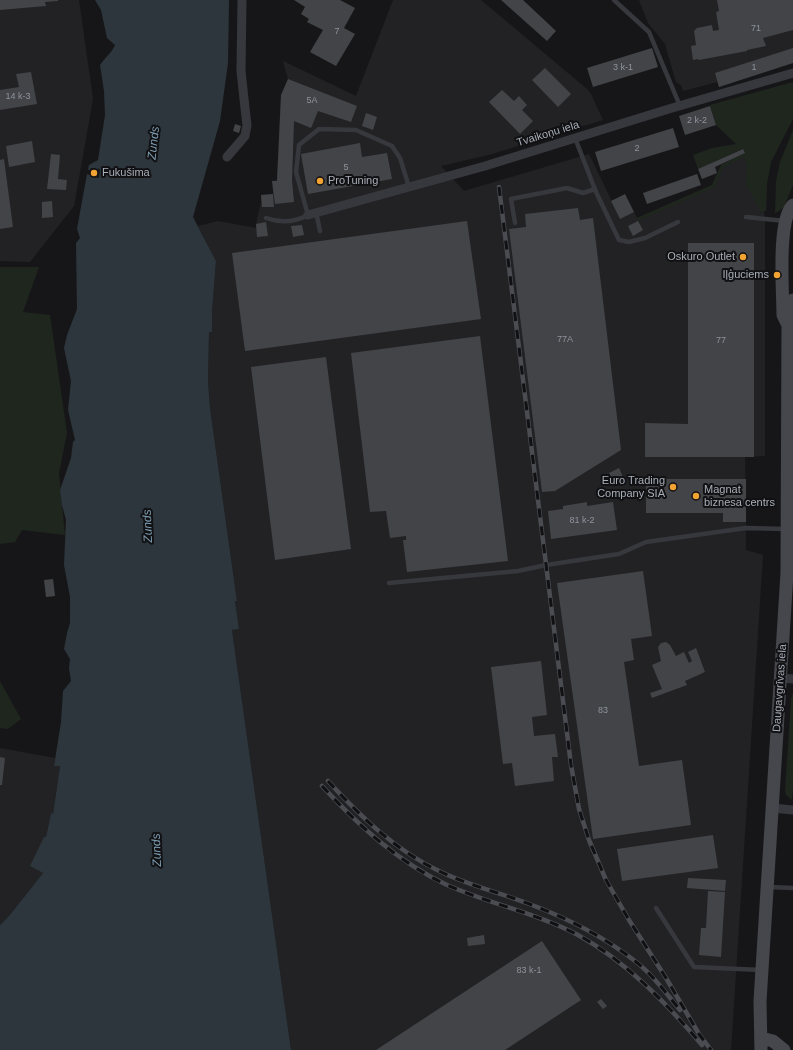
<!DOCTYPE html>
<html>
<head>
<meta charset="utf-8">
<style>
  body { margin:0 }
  canvas { display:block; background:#161618 }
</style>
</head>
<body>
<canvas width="793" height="1050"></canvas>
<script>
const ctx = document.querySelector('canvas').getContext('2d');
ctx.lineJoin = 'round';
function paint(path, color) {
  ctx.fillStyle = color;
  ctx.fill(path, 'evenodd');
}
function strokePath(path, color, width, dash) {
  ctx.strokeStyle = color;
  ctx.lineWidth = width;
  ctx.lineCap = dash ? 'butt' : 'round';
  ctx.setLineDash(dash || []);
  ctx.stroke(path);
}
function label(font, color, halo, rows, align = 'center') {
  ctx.font = font + ' Helvetica,sans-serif';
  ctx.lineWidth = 4;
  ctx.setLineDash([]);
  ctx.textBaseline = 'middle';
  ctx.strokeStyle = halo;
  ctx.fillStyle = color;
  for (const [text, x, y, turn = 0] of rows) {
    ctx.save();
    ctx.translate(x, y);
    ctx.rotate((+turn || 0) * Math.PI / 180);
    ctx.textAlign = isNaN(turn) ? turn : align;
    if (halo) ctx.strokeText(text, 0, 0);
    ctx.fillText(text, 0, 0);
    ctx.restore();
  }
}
paint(new Path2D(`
  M0,0H79L93,99L74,206L30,262L0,261Z
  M393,0H481L587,89L591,94L603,120L492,154L441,166L464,191L589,154L620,218L634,212L637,218L712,185L721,165L745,153L750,162V186L764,212L765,219V456L745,457L746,550L763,555L731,1050H291L232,630L239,629L235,601L237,600L210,408L208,381L209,331L212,332V312L216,261L198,226L218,221L256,228V224L261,202V195L273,194L272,181L277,180L281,95L288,79L283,61L356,96Z
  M639,0H793V63L719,87L717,82L683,91L681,85L676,82L665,44L648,23Z
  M0,748L55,758L54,765L60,766L53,814H51L46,837L43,873L9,916L0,925Z`), '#222225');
paint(new Path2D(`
  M793,82V119L771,162L767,184L766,211L761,212L746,185L747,165L743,157L723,168L715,187L638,221L637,218L712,185L721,165L745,153L742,149L698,169L693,155L712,148L736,144L716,125L710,105Z
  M793,130V185L784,207L779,211L775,213L776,181L780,162Z
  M0,267H39L23,312L50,315L67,433L59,473L65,535L22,530L15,542L0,544Z
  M0,681L21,719L8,729L0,728Z
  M793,693V788L792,800L786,795L785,791L791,699Z`), '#1e261e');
paint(new Path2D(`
  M95,0H229L228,63L220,121L193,217L216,261L212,312V332H209L208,381L210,408L237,601H235L239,629L232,630L291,1050H0V925L9,916L43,873L30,866L44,837H46L51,813L53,814L60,766H54L61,722L63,691L71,681L69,668L70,659L64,649L67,633L70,623V597L64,565L66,520L62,505L60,490L71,458L73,442L75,440L68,410L71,381L64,348L67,335L77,309L76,243L80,238L77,229L87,174L90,175V177L99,178L100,169L91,168L90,170H88L89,165L98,160L105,115L104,91L100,65C104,59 113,51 115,45L107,38L101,10Z`), '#2c363c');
paint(new Path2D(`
  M0,0H58V1L45,2L46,6L0,10Z
  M294,0H340L355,8L344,28L355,34L336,66L310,52L323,30L307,22L309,19L301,14L305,7Z
  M501,0H523L556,31L547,41Z
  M717,0H793V30L763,38L766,46L747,50V51L699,60L698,59L693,60L691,46L696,45L694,31L697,28L712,25L713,31L719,30L716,12L719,11Z
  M652,48L658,67L593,87L587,68Z
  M793,48V63L719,87L715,73Z
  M545,68L571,94L558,107L532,80Z
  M31,72L37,104L0,110V90L19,87L16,74Z
  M288,79L357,106L351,122L318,111L311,128L294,121L292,181L294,202L275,204L272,181H277L281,95Z
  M502,90L514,101L519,96L527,105L522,110L533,121L520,134L489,102Z
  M710,106L716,125L685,135L679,116Z
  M366,113L377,117L373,130L362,126Z
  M235,124L241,126L239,133L233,131Z
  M673,128L679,147L601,171L595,152Z
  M32,141L35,162L9,167L6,146Z
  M360,143L362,157L387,153L392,179L308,194L301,154Z
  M743,149L745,153L715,167L717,173L702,179L698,169Z
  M51,154L60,155L58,179L67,180L66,190L47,189Z
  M4,159L13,227L0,229V160Z
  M697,174L701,185L647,204L643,193Z
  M273,194L274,207H262L261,195Z
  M625,194L634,212L620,219L611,201Z
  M52,201L53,217L42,218V202Z
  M578,208L580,220L593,218L621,450L555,491L542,492L509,229L526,227L525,214Z
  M467,221L481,319L245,351L232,253Z
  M638,221L643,230L633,236L628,226Z
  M266,222L268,236L257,237L256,224Z
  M302,225L304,235L293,237L291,226Z
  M688,243H754V457H645V423L688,424Z
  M480,336L508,561L407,572L403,540H406V536L390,538L386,511L370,512L351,353Z
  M326,357L351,549L275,560L251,367Z
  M619,468L623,477L613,482L609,473Z
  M646,479H746V522H723V513H646Z
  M587,502V506L613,502L617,530L551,539L548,511L563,509V506Z
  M643,571L652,636L631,639L634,660L624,662L639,766L682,760L691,825L593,839L557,583Z
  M53,579L55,596L46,597L44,580Z
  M666,642L670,645L676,656L684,652L689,663L692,661L688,652L696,648L705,672L685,681L687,685L652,698L650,693L662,689L652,665L661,661L658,647L661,643Z
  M541,661L547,715L532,717L534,736L555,734L558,757H552L554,781L515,786L512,763L503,764L491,667Z
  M0,757L5,758L2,785H0Z
  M713,835L718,868L622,881L617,849Z
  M688,878L726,880L725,891L687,888Z
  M708,891L725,892L721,957L699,955L701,928H706Z
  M484,935L485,944L468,946L467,938Z
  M542,941L581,1000L505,1050H376Z
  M601,999L607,1006L603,1009L597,1002Z`), '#424448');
strokePath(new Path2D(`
  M614,0L649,32L680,106
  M575,138L596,192L619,240L629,242L645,238L678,222
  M316,212L320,231
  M746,217L785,221
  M266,218C280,223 295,222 308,215L296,172L299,145L319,129L356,130L392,146L400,158L409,187
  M515,223L511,199L567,188L583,193L595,189
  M389,583L518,571L546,565L619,554L646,542L746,528L786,529
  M769,887L793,888
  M656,908L694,967L761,970`), '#37383d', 4.5);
strokePath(new Path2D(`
  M227,157L245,136L247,125L245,108L241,71L242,0
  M308,215L485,166L672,108L793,73
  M781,678L793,679
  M772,808L793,810`), '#37383d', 9);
strokePath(new Path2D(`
  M788,325L783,315C783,292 777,220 793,205
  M761,1038L773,1041L784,1050
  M761,1050L760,1001L787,573L788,325L792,315L793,300`), '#45474d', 13);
const rail = new Path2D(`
  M499,187L571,765L579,809L589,840L606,880L629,920L666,978L699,1034L711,1050
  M328,781C361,817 396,851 441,872C470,886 502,893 532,905C569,919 604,937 635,961C653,975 666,993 680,1010
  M322,786C358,825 398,862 447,885C490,904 536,913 578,935C627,962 666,1003 702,1045`);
strokePath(rail, '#4a4c52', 4.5);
strokePath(rail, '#111113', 3, [9]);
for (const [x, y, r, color] of [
  [94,173,4,"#f3a333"],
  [320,181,4,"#f3a333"],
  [743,257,4,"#f3a333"],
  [777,275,4,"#f3a333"],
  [673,487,4,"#f3a333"],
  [696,496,4,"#f3a333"]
]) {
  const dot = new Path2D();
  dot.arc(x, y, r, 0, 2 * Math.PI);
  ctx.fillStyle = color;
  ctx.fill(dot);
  strokePath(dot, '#111113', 1.5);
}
label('9px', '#8e949c', null, [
  ["71",756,29],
  ["7",337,32],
  ["3 k-1",623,68],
  ["1",754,68],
  ["14 k-3",18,97],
  ["5A",312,101],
  ["2 k-2",697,121],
  ["2",637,149],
  ["5",346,168],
  ["77A",565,340],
  ["77",721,341],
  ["81 k-2",582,521],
  ["83",603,711],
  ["83 k-1",529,971]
]);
label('11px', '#a8aeb8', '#111113', [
  ["Tvaikoņu iela",548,134,-17],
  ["Daugavgrīvas iela",780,688,-86]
]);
label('11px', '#a8aeb8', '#111113', [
  ["Fukušima",102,173],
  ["ProTuning",328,181],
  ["Oskuro Outlet",735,257,"right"],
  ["Iļģuciems",769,275,"right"],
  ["Euro Trading",665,481,"right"],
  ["Company SIA",665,494,"right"],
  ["Magnat",704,490],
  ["biznesa centrs",704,503]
], 'left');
label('italic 12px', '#7e9eb3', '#111113', [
  ["Zunds",154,143,-84],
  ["Zunds",148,526,-92],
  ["Zunds",157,850,-92]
]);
</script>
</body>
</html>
